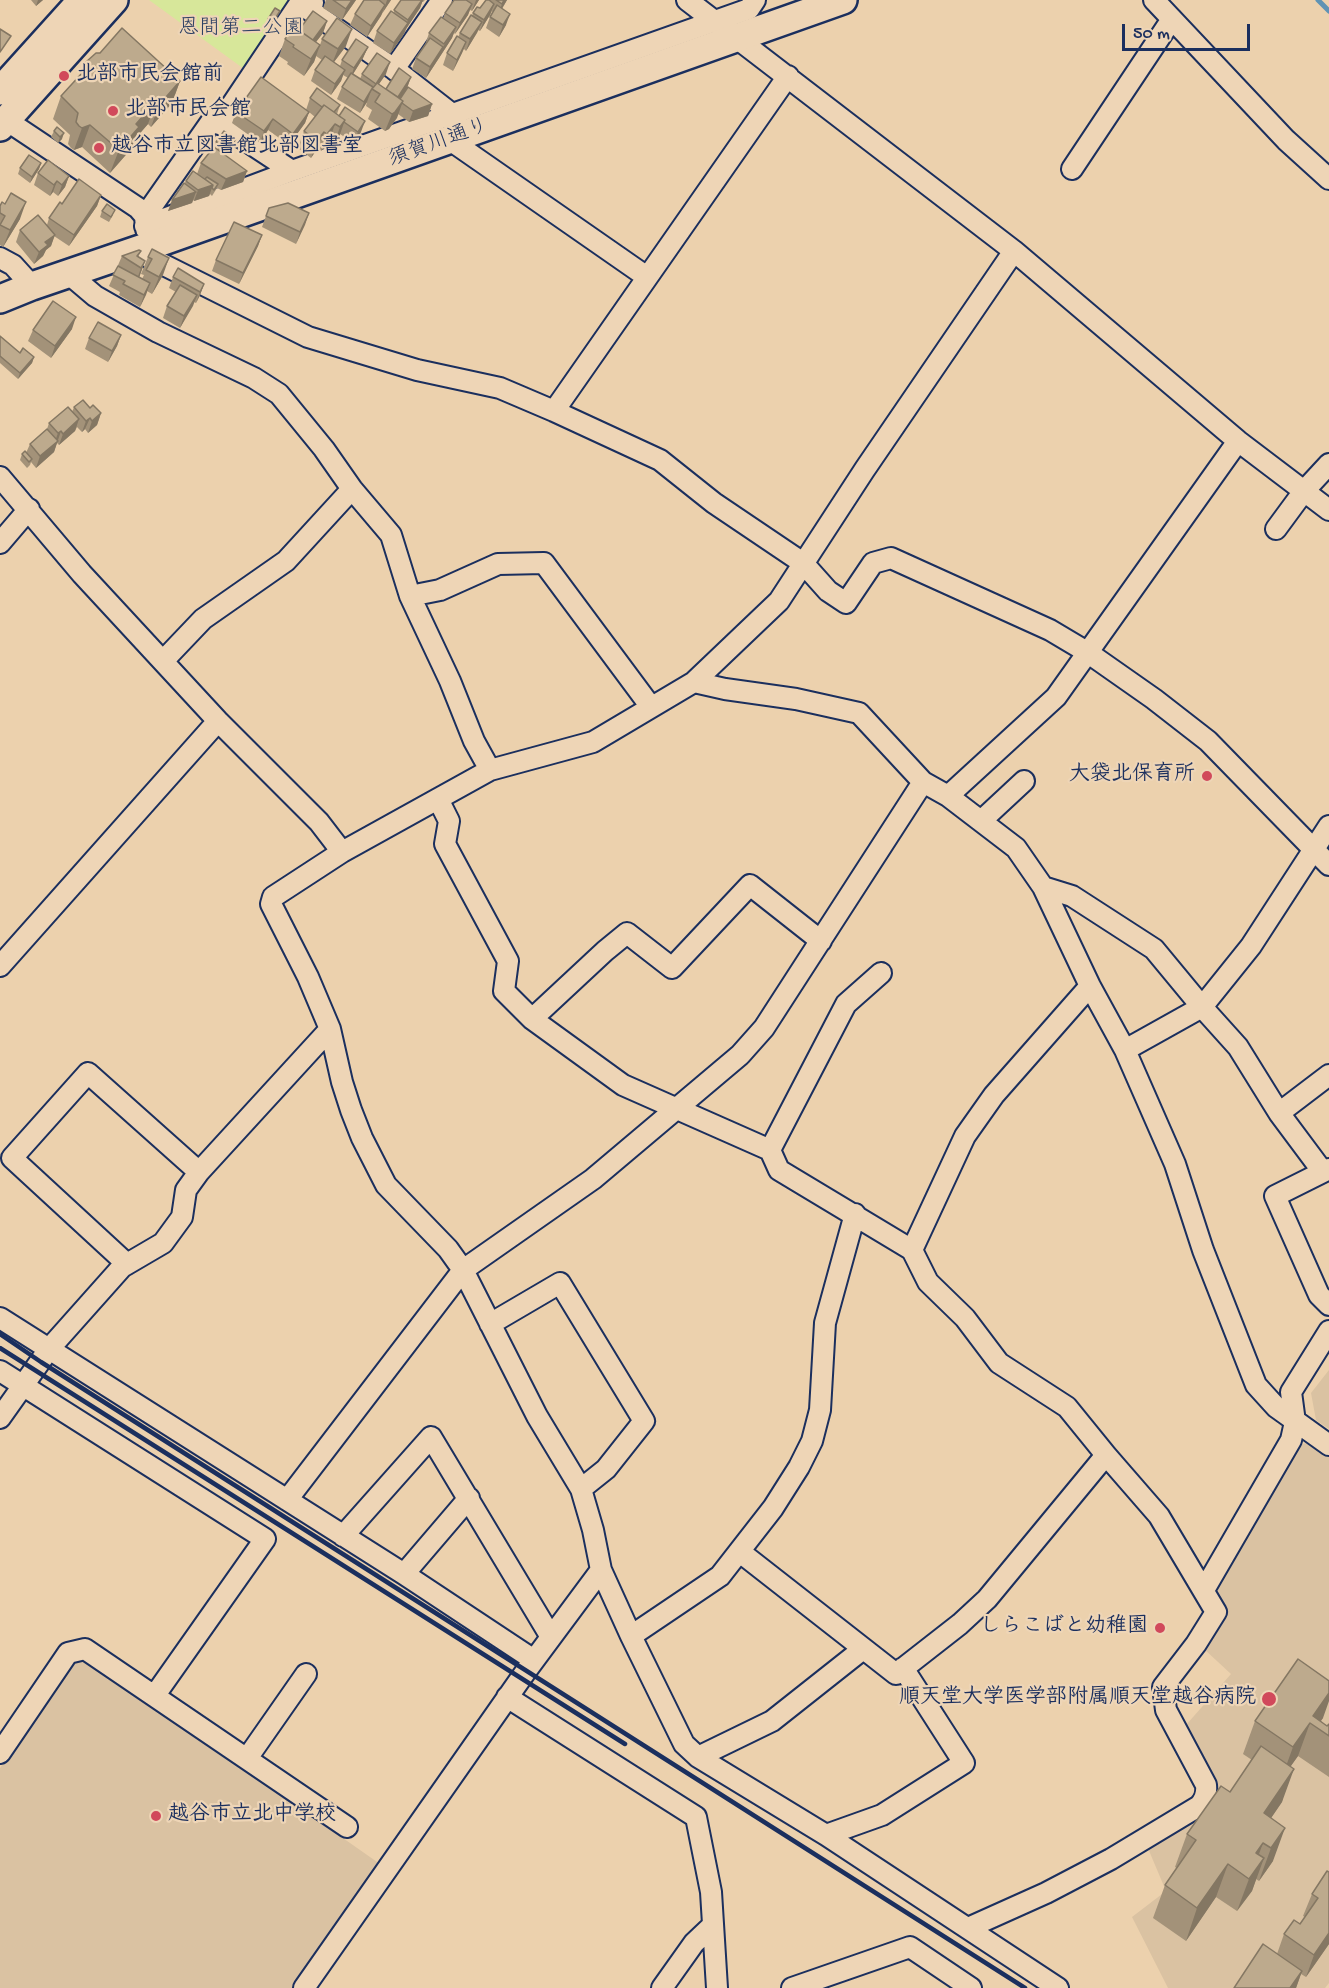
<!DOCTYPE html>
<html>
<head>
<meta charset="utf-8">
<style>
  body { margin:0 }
  #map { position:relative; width:1329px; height:1988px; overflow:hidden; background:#ecd1ad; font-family:"Gochi Hand",sans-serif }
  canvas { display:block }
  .scale { position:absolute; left:1122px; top:24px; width:128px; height:27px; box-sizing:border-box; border:3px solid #1b2f5e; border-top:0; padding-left:8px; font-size:18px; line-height:21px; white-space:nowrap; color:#1b2f5e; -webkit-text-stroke:4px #eed5b6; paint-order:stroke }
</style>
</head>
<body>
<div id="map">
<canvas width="1329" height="1988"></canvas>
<div class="scale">50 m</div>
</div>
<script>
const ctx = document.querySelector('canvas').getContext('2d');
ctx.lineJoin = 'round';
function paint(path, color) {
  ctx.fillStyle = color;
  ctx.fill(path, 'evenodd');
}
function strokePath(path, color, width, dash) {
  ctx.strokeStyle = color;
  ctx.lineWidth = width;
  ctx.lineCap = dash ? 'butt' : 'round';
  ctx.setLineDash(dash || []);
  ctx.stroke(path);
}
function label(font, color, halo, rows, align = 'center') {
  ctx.font = font + ' "Gochi Hand","Klee One",sans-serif';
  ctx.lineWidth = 4.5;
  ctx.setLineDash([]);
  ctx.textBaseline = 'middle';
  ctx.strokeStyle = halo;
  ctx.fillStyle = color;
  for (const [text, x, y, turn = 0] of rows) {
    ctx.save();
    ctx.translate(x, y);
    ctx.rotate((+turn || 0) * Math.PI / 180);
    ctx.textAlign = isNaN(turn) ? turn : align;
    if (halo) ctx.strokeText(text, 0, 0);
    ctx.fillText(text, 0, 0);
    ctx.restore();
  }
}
paint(new Path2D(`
  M1329,1370V1429L1316,1420L1311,1393Z
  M1310,1442L1329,1455V1983L1325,1988H1168L1132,1917L1166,1891L1147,1846L1216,1799L1215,1785L1186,1725L1231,1674L1204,1649L1213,1592L1299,1445Z
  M84,1657L380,1864L294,1988H0V1768L74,1661Z`), '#dac2a2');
paint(new Path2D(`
  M149,0H300L251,74Z`), '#d7e79a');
strokePath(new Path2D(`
  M1318,0L1329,11`), '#5f93b4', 5);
const street = new Path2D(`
  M687,0L1014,251L1238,441L1329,510
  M1154,0L1286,140L1329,179
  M308,9L394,69L453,115L458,125
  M394,69L442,0
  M6,120L138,208L145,216L146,229
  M219,124L300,3L308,9L313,3
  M450,140L647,277
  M1072,169L1172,19
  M145,216L213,119L292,171
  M145,226L289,172L749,9L755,0
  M144,255L308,337L417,370L500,388L554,411L660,460L714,503L803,563L828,591L846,603L873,563L891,558L1050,630L1087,652L1154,699L1208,741L1329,865
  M0,258L13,265L32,286
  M69,274L95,296L158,332L254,378L279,394L324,449L352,489L391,535L410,596L450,681L474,741L490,770
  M554,411L788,76
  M0,477L82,574L218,721L319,822L342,852
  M1276,529L1304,491L1329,464
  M0,543L29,509
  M410,596L440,590L498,564L544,563L651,707
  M163,661L203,619L286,561L352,489
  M694,682L779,601L865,469L1014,251
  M948,796L1056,697L1238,441
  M438,799L449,821L445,844L508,961L504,991L532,1019L623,1085L770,1150L779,1170L912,1250L928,1282L965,1318L999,1363L1067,1407L1106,1455L1159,1516L1216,1612L1196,1644L1163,1687L1166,1710L1206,1785C1207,1794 1205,1800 1199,1806L1111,1859L1046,1893L968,1928
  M981,821L1024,781
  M1043,887L1072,896L1154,949L1202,1007L1238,1047L1279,1113L1323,1172
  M0,966L218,721
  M532,1019L605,951L627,933L672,968L750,885L821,941
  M1125,1050L1202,1007L1251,946L1329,826
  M1279,1113L1329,1075
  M770,1150L846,1004L881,973
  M1329,1169L1275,1196L1319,1295L1329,1305
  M855,1214L825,1323L820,1410L812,1441L799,1467L773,1508L720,1576L631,1636L601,1570L593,1530L581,1489L537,1416L463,1270L448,1249L386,1185L362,1138L351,1110L342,1082L330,1029L308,977L271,904L273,897L342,852L490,770L593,742L694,682L725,689L796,699L859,713L923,782L948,796L1016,848L1043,887L1090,986L1125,1050L1175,1164L1203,1250L1256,1385L1276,1407L1329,1445
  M912,1250L965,1136L994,1095L1090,986
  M127,1264L12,1158L88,1073L199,1172
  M0,1318L404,1574L534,1660
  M490,1324L560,1283L644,1421L606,1469L581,1489
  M0,1371L265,1539L155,1695
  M0,1418L49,1349L122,1267L163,1243L182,1217L186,1190L199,1172L330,1029
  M287,1500L463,1270L593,1179L740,1055L764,1028L923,782
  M343,1536L431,1437L551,1637
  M740,1552L896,1674L960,1624L987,1599L1106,1455
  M404,1574L469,1498
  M1204,1590L1291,1440L1295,1422L1291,1392L1329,1331
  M631,1636L684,1744L698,1757L826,1835L1058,1988
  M507,1697L696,1817L711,1892L717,1988
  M0,1753L68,1653L85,1649L347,1827
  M248,1757L306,1674
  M698,1757L772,1721L863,1649
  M826,1835L882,1815L964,1763L903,1668
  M304,1988L526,1671L601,1570
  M662,1988L694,1943L713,1925
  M792,1988L910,1947L971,1988`);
const secondary = new Path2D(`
  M0,91L82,0
  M0,127L114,0
  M0,299L32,286L152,245L843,0`);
strokePath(street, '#1b2f5e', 24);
strokePath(secondary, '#1b2f5e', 32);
strokePath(street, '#eed5b6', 20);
strokePath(secondary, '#eed5b6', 27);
strokePath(new Path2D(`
  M0,1334L41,1362L1025,1988
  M0,1348L625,1744`), '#1b2f5e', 4.5);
paint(new Path2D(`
  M31,0H43L36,6Z
  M326,0H356L342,20L323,8Z
  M364,0H391L367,37L350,25L355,14Z
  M401,0H425L423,2H422L420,8L406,29L404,34L390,54L373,43L377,31L393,13Z
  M454,0H479L472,11L470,10L468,15L455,34L454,33L452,38L426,78L412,69L416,58L425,45L429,33L443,18L445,13Z
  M486,0H507L502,9L506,25L499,37L486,28L490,17L493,12L492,11L490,15L480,31L478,30L466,51L464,49L453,71L443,65L447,53L458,37L460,33L472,16L473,13L480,8Z
  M278,17L271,28L266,24L268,19Z
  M327,21L323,33L316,42L320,45L322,39L346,46L334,62L340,66L342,60L368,47L363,58L353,74L360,79L362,74H386L379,84L386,89L411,77L407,88L400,99L432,104L428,116L409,122L398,114L389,129L385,131L368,119L372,110L366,106L367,102L360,113L337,99L342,87L348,78L343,75L341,81L331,95L311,81L315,70L322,60L316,56L314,62L304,76L287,64L288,62L279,56L285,39L299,30Z
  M86,62L180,81L172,103L151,127L148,124L135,139L131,149L110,173L82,147L74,150L71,148L68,144L70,135L53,119L61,96L81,74Z
  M310,98L340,105L337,114L361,132L354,143L340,134L339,137L334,144L329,141L321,151L317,149L311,158L298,148L304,131L315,117L309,112L305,123L289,145L268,130L260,143L232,123L236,112L306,110Z
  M54,131L62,139L58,143L51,137Z
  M216,142L234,145L226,156L247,171L243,182L221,190L217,188L212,196L210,194L209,196L194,201L193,200L192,203L168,211L186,181L197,174L201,163L214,147Z
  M41,163L39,169L30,183L18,174L20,168Z
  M38,173L69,176L65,187L58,196L53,192L50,196L34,185Z
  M101,195L97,206L69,246L54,236L51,246L46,250L43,256L34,264L16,242L20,230L47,225L49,218L62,204Z
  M5,204L20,219L3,247L0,245V206Z
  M102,211L113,215L109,222L100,217Z
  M309,213L296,244L262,227L266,216Z
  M262,235L258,246L239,284L212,271L216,260Z
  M152,249L163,275L152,294L147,291L140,307L119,295L120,292L109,286L122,256L141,251L138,257L145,261L139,277L142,279L144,275L141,274L148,257Z
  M173,277L204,284L200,295L196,303L194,302L180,328L163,318L167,306L176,292L169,288Z
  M72,329L51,358L28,341L33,330Z
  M121,335L117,346L108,362L85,349L89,338Z
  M0,336L20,353L34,357L32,363L18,379L0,363Z
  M74,407L90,408L101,413L97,425L88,433L85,429L82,432L77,427L75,431L59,445L57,443L54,452L36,468L31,462L30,465L27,468L20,460L22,454L26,453L30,444L47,429L49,423L72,412Z
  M1323,1718L1321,1721L1327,1726L1329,1724V1777L1298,1756L1290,1767L1282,1802L1271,1818L1273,1861L1259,1881L1256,1879L1252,1891L1237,1911L1216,1897L1186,1941L1153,1918L1165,1885L1177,1868L1175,1867L1187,1834L1230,1792L1252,1760L1243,1754L1255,1721Z
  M1329,1872V1944L1306,1977L1301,1974L1296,1988L1277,1954L1284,1934L1300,1924L1305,1917L1303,1916L1312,1894Z`), '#a39279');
paint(new Path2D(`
  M38,0H43L36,6Z
  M352,0H356L342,20L346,9Z
  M387,0H391L383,12Z
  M422,0H423L420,8L406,29L404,34L390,54L394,43L406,25L408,20Z
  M476,0H479L472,11Z
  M504,0H507L498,15L502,4Z
  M472,4L468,15L455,34L460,23Z
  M494,4L490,15L480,31L484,20Z
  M385,5L381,16L367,37L371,26Z
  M510,14L506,25L499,37L503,25Z
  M327,21L323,33L309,51L313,40Z
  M482,22L477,33L466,51L470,39Z
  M456,27L452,38L426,78L430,67Z
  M352,29L346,46L331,66L338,49Z
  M466,42L462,53L453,71L457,60Z
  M320,45L314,62L304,76L311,59Z
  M368,47L363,58L350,79L354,68Z
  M390,62L386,74L374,91L376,84Z
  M345,70L341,81L331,95L335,84Z
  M411,77L407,88L393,110L397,98Z
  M180,81L172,103L151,127L159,105Z
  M371,91L367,102L360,113L364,102Z
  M156,101L148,124L135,139L131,149L110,173L119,150L136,124Z
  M403,101L397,118L389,129L385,131L392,114Z
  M432,104L428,116L409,122L413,111Z
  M309,112L305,123L289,145L293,134Z
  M273,119L268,130L260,143L264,131Z
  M345,120L339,137L334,144L340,127Z
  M365,121L361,132L354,143L358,132Z
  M335,124L329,141L321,151L327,134Z
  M90,125L82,147L74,150L82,128Z
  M324,132L317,149L311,158L317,141Z
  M64,133L62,139L58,143L60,137Z
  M236,139L234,145L226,156L228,150Z
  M41,163L39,169L30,183L32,177Z
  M247,171L243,182L221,190L226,179Z
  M69,176L65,187L58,196L62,185Z
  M57,181L53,192L50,196L54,185Z
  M213,185L209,196L194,201L198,190Z
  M196,192L192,203L168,211L172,200Z
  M101,195L97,206L69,246L74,235Z
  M26,202L20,219L3,247L10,230Z
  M309,213L305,225L296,244L300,232Z
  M55,235L51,246L46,250L43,256L34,264L39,252L45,242Z
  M262,235L258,246L239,284L243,273Z
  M169,258L163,275L152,294L159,277Z
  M145,261L139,278L135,285L141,268Z
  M150,283L146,295L140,307L144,295Z
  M204,284L200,295L196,303L200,292Z
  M197,295L193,306L180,328L184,316Z
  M76,317L72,329L51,358L55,346Z
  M121,335L117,346L108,362L112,351Z
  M34,357L32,363L18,379L20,373Z
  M101,413L97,425L88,433L92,421Z
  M90,418L85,429L82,432L86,421Z
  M79,419L75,431L59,445L63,434Z
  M61,431L54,452L36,468L40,456L54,444L58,433Z
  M1329,1693V1701L1323,1718L1316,1727L1313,1716Z
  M1310,1723L1298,1756L1281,1780L1293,1747Z
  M1294,1769L1282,1802L1252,1846L1264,1813Z
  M1285,1828L1273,1861L1259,1881L1271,1848Z
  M1263,1843L1251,1876L1256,1853Z
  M1264,1858L1252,1891L1237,1911L1249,1879Z
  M1228,1864L1216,1897L1186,1941L1197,1908Z
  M1329,1933V1944L1306,1977L1314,1955Z
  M1302,1971L1296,1988H1290Z`), '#847763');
const building = new Path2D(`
  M333,0H352L346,9Z
  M364,0H379L385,5L371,26L355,14Z
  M401,0H422L408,20L394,10Z
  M454,0H466L472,4L460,23L445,13Z
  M486,0H489L494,4L484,20L473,13L477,7L480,8Z
  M496,0H504L502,4Z
  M497,5L510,14L503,25L490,17Z
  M275,8L280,11L273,22L268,19Z
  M313,11L327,21L313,40L299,30Z
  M391,11L408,23L394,43L377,31Z
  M471,15L482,22L470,39L460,33Z
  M441,17L456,27L444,44L429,33Z
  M337,18L352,29L338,49L322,39Z
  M294,27L320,45L311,59L293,47L294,45L285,39Z
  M122,28L180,81L159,105L156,101L136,124L139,127L119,150L90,125L82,128L79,126L76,122L78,113L61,96L82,73L86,62L96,53H100Z
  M0,29L11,36L0,52Z
  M457,36L466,42L457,60L447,53Z
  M430,38L443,47L430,67L416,58Z
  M356,39L368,47L354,68L342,60Z
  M377,53L390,62L376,84L362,74Z
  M325,56L345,70L335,84L315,70Z
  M399,68L411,77L398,97L386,89Z
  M351,73L373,87L364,102L342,87Z
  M261,77L309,112L293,134L273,119L264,131L236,112Z
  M377,83L403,101L395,112L392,114L375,102L380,94L372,89Z
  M408,87L432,104L413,111L402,103L403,101L400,99Z
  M317,88L340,105L334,112L324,105L322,107L310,98Z
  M324,105L345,120L340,127L335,124L327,134L324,132L317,141L304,131Z
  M345,107L365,121L358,132L344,122L345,120L339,116Z
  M57,127L64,133L60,137L54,131Z
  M224,131L236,139L228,150L216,142Z
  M214,147L247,171L226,179L201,163Z
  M29,155L41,163L32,177L20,168Z
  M48,160L69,176L62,185L57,181L54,185L38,173Z
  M193,171L213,185L198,190L186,181Z
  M207,177L218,184L214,190L212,188L213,185L205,179Z
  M79,179L101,195L74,235L49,218L60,202L62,204Z
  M184,183L196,192L172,200Z
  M11,193L26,202L10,230L0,225L5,216L0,213V206L2,202L5,204Z
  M288,203L309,213L300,232L266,216L269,208Z
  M107,204L115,210L111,217L102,211Z
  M38,215L55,235L45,242L48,245L39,252L20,230Z
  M234,222L262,235L243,273L216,260Z
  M152,249L169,258L159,277L146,270L152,259L148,257Z
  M139,250L141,251L137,256L145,261L141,268L122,256Z
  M118,266L150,283L144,295L123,284L125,281L113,275Z
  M178,268L204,284L200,292L173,277Z
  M180,285L197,295L184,316L167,306Z
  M53,301L76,317L55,346L33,330Z
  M98,322L121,335L112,351L89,338Z
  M0,336L20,353L23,348L34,357L20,373L0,356Z
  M83,400L90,408L93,405L101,413L92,421L90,418L86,421L74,407Z
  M68,407L79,419L63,434L61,431L58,433L49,423Z
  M47,429L58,441L40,456L30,444Z
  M25,451L32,459L29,462L22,454Z
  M1298,1659L1329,1681V1693L1313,1716L1327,1726L1329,1724V1736L1310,1723L1293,1747L1255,1721Z
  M1261,1746L1294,1769L1264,1813L1285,1828L1271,1848L1263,1843L1256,1853L1264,1858L1249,1879L1228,1864L1197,1908L1165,1885L1196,1840L1187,1834L1221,1786L1230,1792Z
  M1327,1871L1329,1872V1933L1314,1955L1284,1934L1294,1920L1300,1924L1318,1898L1312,1894Z
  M1263,1944L1302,1971L1290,1988H1234Z`);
paint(building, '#bdaa8d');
strokePath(building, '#847763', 1.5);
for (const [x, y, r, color] of [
  [64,76,6,"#d1495b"],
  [113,111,6,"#d1495b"],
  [99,148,6,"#d1495b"],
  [1207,776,6,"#d1495b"],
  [1160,1628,6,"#d1495b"],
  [1269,1699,8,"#d1495b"],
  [156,1816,6,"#d1495b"]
]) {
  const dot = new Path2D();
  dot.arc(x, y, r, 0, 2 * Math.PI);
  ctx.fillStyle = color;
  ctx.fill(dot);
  strokePath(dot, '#eed5b6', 2);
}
label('21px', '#2e4164', '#eed5b6', [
  ["恩間第二公園",241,30]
]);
label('bold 21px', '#1b2f5e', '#eed5b6', [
  ["北部市民会館前",76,76],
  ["北部市民会館",125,111],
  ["越谷市立図書館北部図書室",111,148],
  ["大袋北保育所",1195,776,"right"],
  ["しらこばと幼稚園",1148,1628,"right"],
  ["順天堂大学医学部附属順天堂越谷病院",1256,1699,"right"],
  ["越谷市立北中学校",168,1816]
], 'left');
label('21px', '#1b2f5e', '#eed5b6', [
  ["須賀川通り",439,144,-20]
]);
</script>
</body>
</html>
